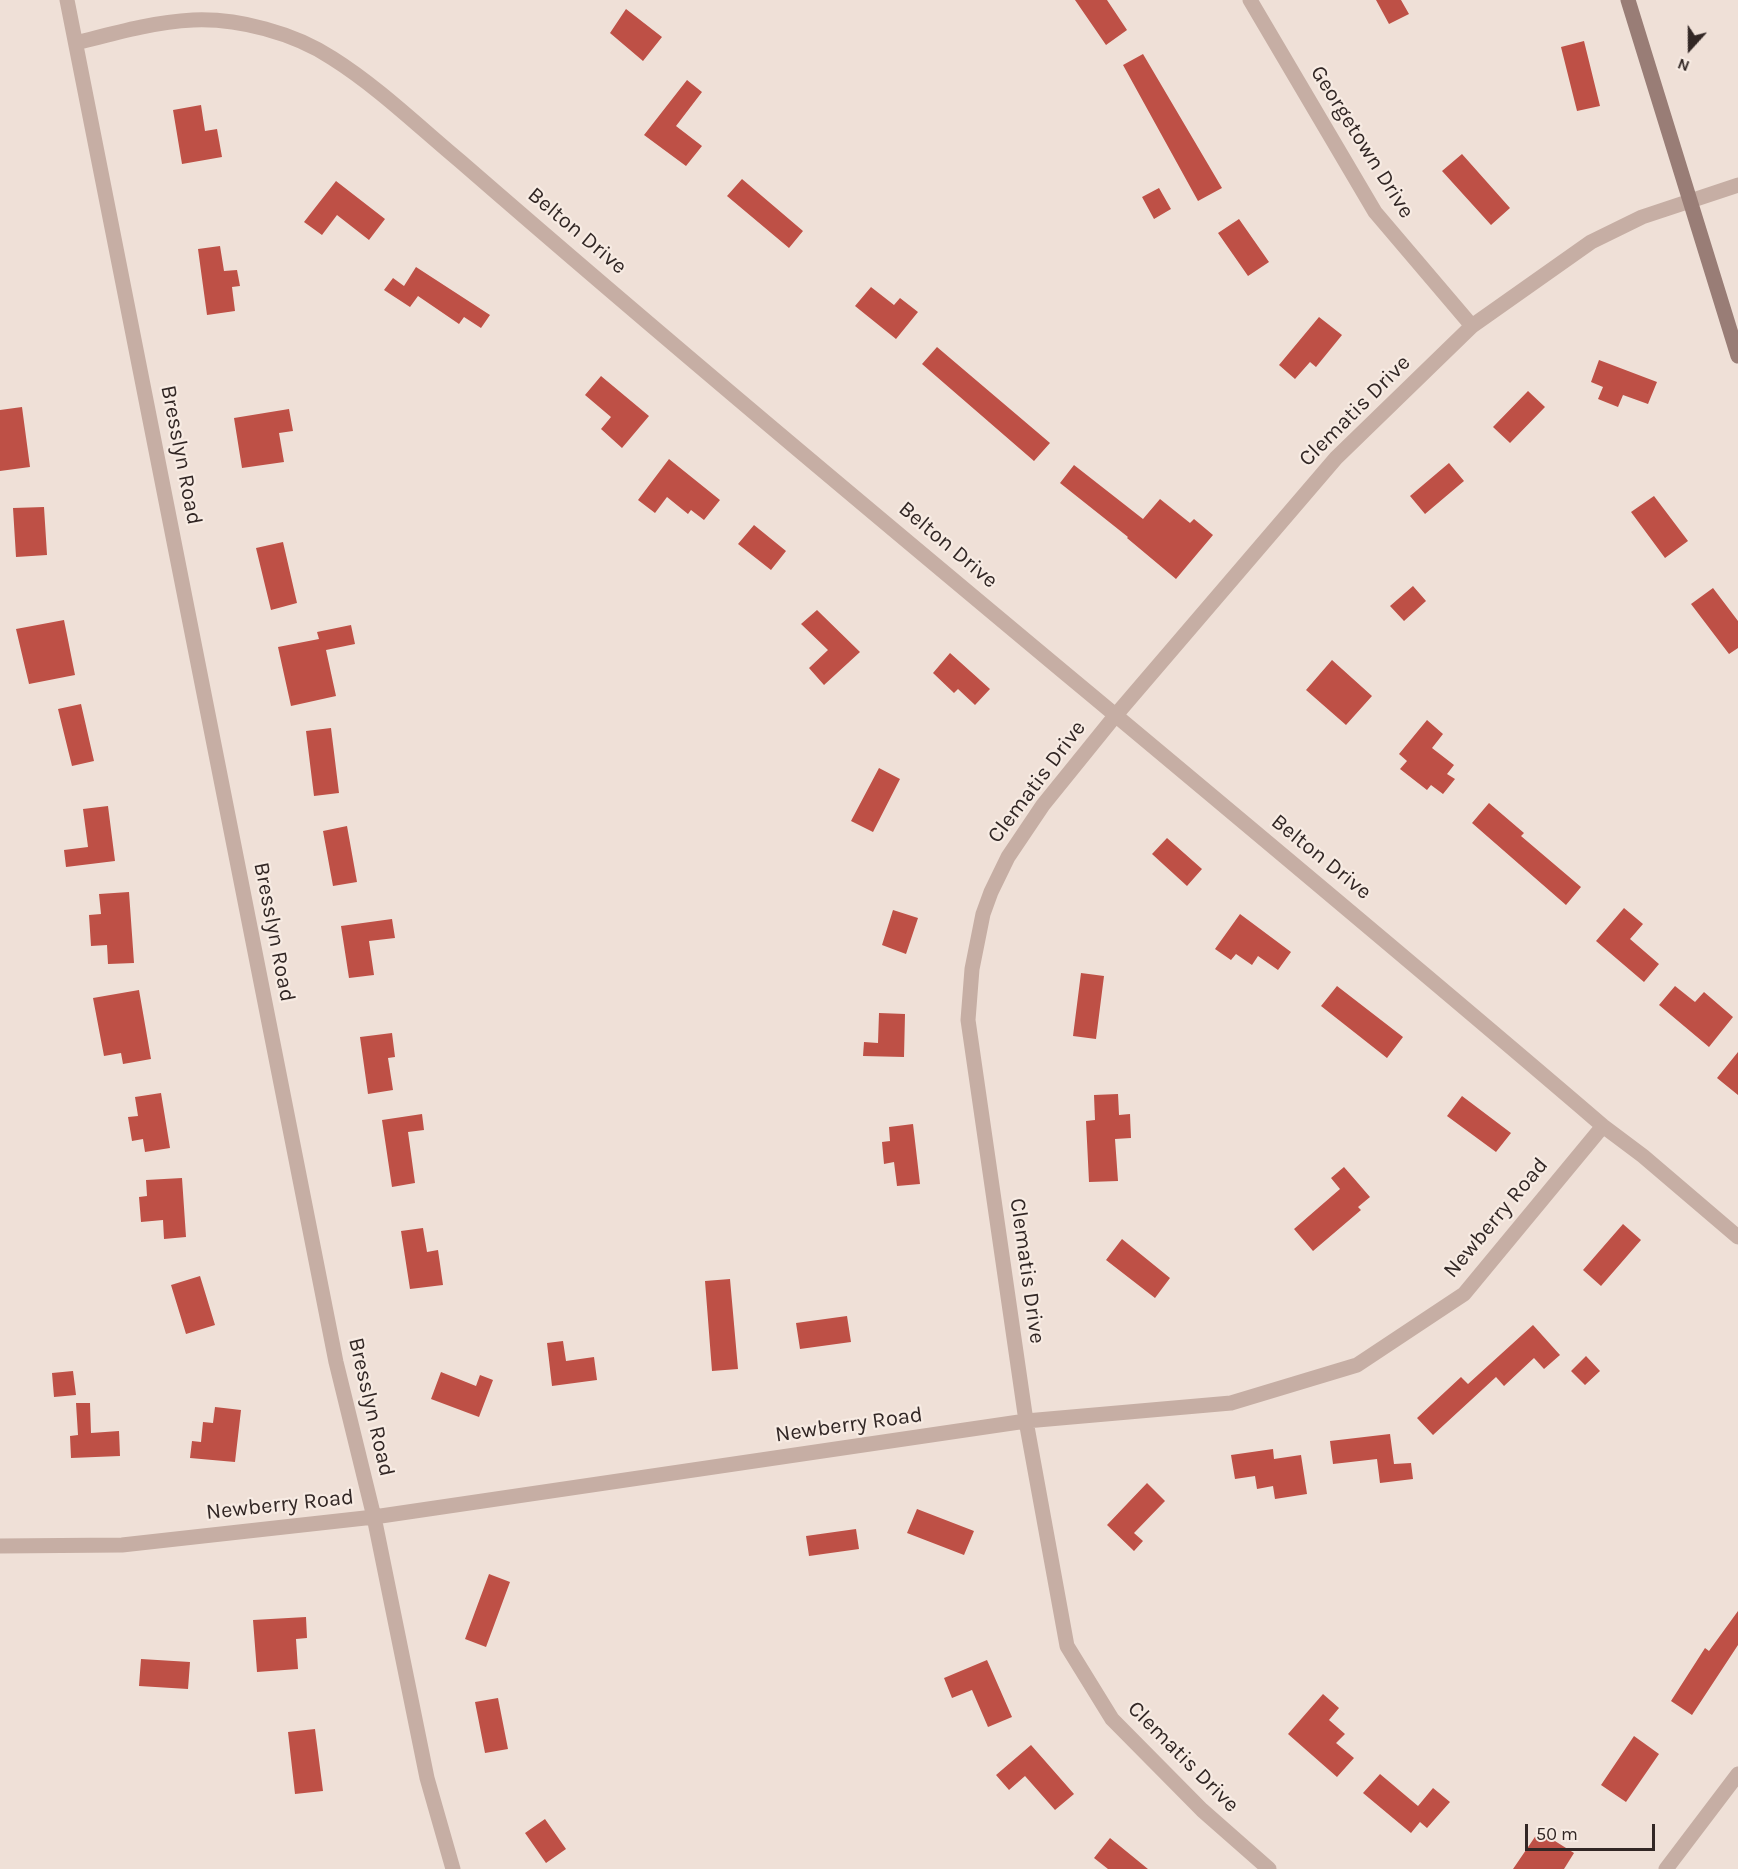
<!DOCTYPE html>
<html>
<head>
<meta charset="utf-8">
<style>
  body { margin:0 }
  #map { position:relative; width:1738px; height:1869px; overflow:hidden; background:#efe0d7; font-family:Karla,sans-serif }
  canvas { display:block }
  .north { position:absolute; left:1660px; top:18px; width:60px; height:60px; -webkit-text-stroke:4px #f7ebe3; paint-order:stroke; rotate:201deg; font-size:16px; font-weight:700; line-height:24px; text-align:center; color:#322725 }
  .north::after { content:''; display:block; margin:auto; width:21px; height:27px; background:#322725; clip-path:polygon(50% 0,100% 100%,50% 72%,0 100%) }
  .scale { position:absolute; left:1525px; top:1824px; width:130px; height:27px; box-sizing:border-box; border:3px solid #322725; border-top:0; padding-left:8px; font-size:18px; line-height:21px; white-space:nowrap; color:#322725; -webkit-text-stroke:4px #f7ebe3; paint-order:stroke }
</style>
</head>
<body>
<div id="map">
<canvas width="1738" height="1869"></canvas>
<div class="north">N</div>
<div class="scale">50 m</div>
</div>
<script>
const ctx = document.querySelector('canvas').getContext('2d');
ctx.lineJoin = 'round';
function paint(path, color) {
  ctx.fillStyle = color;
  ctx.fill(path, 'evenodd');
}
function strokePath(path, color, width, dash) {
  ctx.strokeStyle = color;
  ctx.lineWidth = width;
  ctx.lineCap = dash ? 'butt' : 'round';
  ctx.setLineDash(dash || []);
  ctx.stroke(path);
}
function label(font, color, halo, rows, align = 'center') {
  ctx.font = font + ' Karla,sans-serif';
  ctx.lineWidth = 4.5;
  ctx.setLineDash([]);
  ctx.textBaseline = 'middle';
  ctx.strokeStyle = halo;
  ctx.fillStyle = color;
  for (const [text, x, y, turn = 0] of rows) {
    ctx.save();
    ctx.translate(x, y);
    ctx.rotate((+turn || 0) * Math.PI / 180);
    ctx.textAlign = isNaN(turn) ? turn : align;
    if (halo) ctx.strokeText(text, 0, 0);
    ctx.fillText(text, 0, 0);
    ctx.restore();
  }
}
paint(new Path2D(`
  M1075,0H1107L1127,30L1106,45Z
  M1376,0H1401L1409,14L1389,24Z
  M626,9L662,37L643,61L610,33Z
  M1584,41L1600,106L1577,111L1561,47Z
  M1143,54L1222,188L1198,201L1123,65Z
  M687,80L702,92L676,126L702,146L686,166L644,135Z
  M201,105L205,131L217,129L222,157L182,164L173,110Z
  M1462,154L1510,208L1491,225L1442,171Z
  M742,179L803,231L789,248L727,196Z
  M336,181L385,219L369,240L337,215L322,235L304,222Z
  M1159,188L1171,209L1154,219L1142,197Z
  M1239,219L1269,262L1248,276L1218,233Z
  M220,246L224,271L237,270L240,286L232,287L235,311L207,315L198,249Z
  M416,267L490,315L481,328L464,317L459,324L418,296L410,307L384,290L393,278L404,286Z
  M871,287L894,305L900,298L918,312L896,339L855,306Z
  M1319,317L1342,335L1316,367L1310,362L1295,379L1279,365Z
  M937,347L1050,443L1034,461L922,364Z
  M1599,360L1657,382L1648,404L1623,395L1618,407L1598,399L1603,387L1591,382Z
  M601,376L649,416L622,448L601,429L611,417L585,395Z
  M1528,391L1545,407L1510,443L1493,427Z
  M22,407L30,467L0,471V410Z
  M289,409L293,431L279,433L284,462L242,468L234,418Z
  M669,459L720,500L704,520L691,510L688,514L667,497L655,513L638,500Z
  M1449,463L1464,481L1425,514L1410,496Z
  M1074,465L1143,519L1160,499L1190,523L1194,519L1213,535L1176,579L1127,538L1128,537L1060,483Z
  M1654,496L1688,541L1665,558L1631,512Z
  M44,507L47,555L16,557L13,508Z
  M754,525L786,551L771,570L738,544Z
  M283,542L297,603L271,610L256,548Z
  M1413,586L1426,601L1404,621L1390,606Z
  M1713,588L1738,621V648L1729,654L1691,604Z
  M817,610L860,652L824,685L809,668L828,650L801,624Z
  M64,620L75,675L29,684L16,629Z
  M351,625L355,644L326,650L336,696L291,706L278,647L319,639L317,632Z
  M950,653L990,689L975,705L958,689L954,693L933,673Z
  M1332,660L1372,696L1346,725L1306,690Z
  M81,704L94,761L72,766L58,709Z
  M1427,720L1443,734L1432,748L1454,765L1447,774L1455,779L1443,794L1431,785L1427,790L1400,769L1407,761L1399,754Z
  M331,728L339,793L314,796L306,731Z
  M879,768L900,779L873,832L851,821Z
  M1489,803L1524,833L1521,836L1581,887L1566,905L1472,823Z
  M108,806L115,861L66,867L64,850L88,847L83,809Z
  M347,826L357,882L333,886L323,831Z
  M1167,838L1202,869L1187,886L1152,854Z
  M129,892L134,963L108,964L107,945L91,946L89,915L101,914L99,894Z
  M1624,908L1643,924L1630,939L1659,964L1644,982L1596,941Z
  M893,910L918,918L906,954L882,945Z
  M1240,914L1291,952L1278,970L1258,956L1252,965L1236,954L1231,960L1215,949Z
  M392,919L395,938L369,941L374,975L349,978L341,926Z
  M1081,973L1104,976L1096,1039L1073,1036Z
  M1337,986L1403,1037L1387,1058L1321,1006Z
  M1675,986L1695,1002L1704,992L1733,1017L1709,1047L1659,1005Z
  M139,990L151,1059L123,1064L121,1053L104,1056L93,998Z
  M879,1013L905,1014L904,1057L863,1056L864,1042L878,1043Z
  M392,1033L395,1057L388,1058L393,1090L368,1094L360,1037Z
  M1738,1052V1095L1717,1078Z
  M161,1093L170,1148L145,1152L143,1139L132,1141L128,1117L138,1116L135,1097Z
  M1118,1094L1119,1115L1130,1114L1131,1138L1115,1139L1118,1181L1089,1182L1086,1121L1095,1120L1094,1095Z
  M1462,1096L1511,1133L1496,1152L1447,1116Z
  M422,1114L424,1130L408,1132L415,1183L392,1187L382,1120Z
  M913,1124L920,1184L897,1186L894,1162L884,1164L882,1142L890,1141L889,1127Z
  M1344,1167L1370,1197L1358,1207L1361,1210L1313,1251L1294,1229L1340,1189L1331,1178Z
  M182,1178L186,1237L164,1239L163,1220L141,1222L139,1197L147,1196L146,1180Z
  M1623,1224L1641,1240L1601,1286L1583,1270Z
  M423,1228L427,1252L438,1250L443,1285L410,1289L401,1231Z
  M1122,1239L1170,1278L1155,1298L1106,1260Z
  M200,1276L215,1325L186,1334L171,1285Z
  M730,1279L738,1369L712,1371L705,1281Z
  M847,1316L851,1342L800,1349L796,1323Z
  M1533,1325L1560,1355L1544,1369L1534,1358L1504,1386L1496,1377L1433,1435L1417,1418L1461,1377L1468,1384Z
  M563,1341L566,1361L594,1357L597,1380L552,1386L547,1343Z
  M1586,1356L1600,1371L1585,1385L1571,1371Z
  M73,1371L76,1395L54,1397L52,1373Z
  M441,1372L476,1386L480,1375L493,1380L479,1417L431,1399Z
  M76,1403H90L91,1433L119,1431L120,1456L71,1458L70,1436L78,1435Z
  M215,1407L241,1410L235,1462L190,1458L192,1441L201,1442L203,1422L213,1423Z
  M1390,1434L1394,1464L1411,1463L1413,1479L1380,1483L1377,1459L1333,1464L1330,1441Z
  M1273,1449L1274,1459L1301,1455L1307,1494L1275,1499L1273,1486L1257,1489L1255,1476L1235,1479L1231,1455Z
  M1147,1483L1165,1501L1134,1533L1143,1541L1134,1551L1107,1525Z
  M917,1509L974,1531L964,1555L907,1533Z
  M856,1529L859,1549L809,1556L806,1536Z
  M489,1574L510,1582L486,1647L465,1639Z
  M1738,1611V1645L1692,1715L1671,1701L1705,1648L1709,1651Z
  M306,1617L307,1638L296,1639L298,1669L257,1672L253,1620Z
  M141,1659L190,1662L188,1689L139,1686Z
  M987,1660L1012,1717L988,1727L972,1690L952,1698L944,1678Z
  M1323,1694L1339,1708L1329,1720L1345,1734L1336,1743L1354,1758L1337,1777L1288,1734Z
  M498,1698L508,1749L485,1753L475,1702Z
  M315,1729L323,1791L295,1794L288,1732Z
  M1634,1736L1659,1754L1626,1802L1601,1785Z
  M1031,1745L1074,1794L1055,1810L1025,1776L1009,1790L996,1775Z
  M1380,1774L1418,1806L1433,1788L1450,1802L1427,1828L1420,1822L1411,1833L1363,1793Z
  M545,1819L566,1849L546,1863L525,1833Z
  M1539,1831L1574,1853L1564,1869H1513Z
  M1110,1838L1148,1869H1108L1094,1858Z`), '#be5046');
strokePath(new Path2D(`
  M67,0L336,1362L374,1517L427,1778L453,1869
  M1250,0L1375,212L1472,326
  M76,43C115,33 153,22 193,20C238,18 294,33 332,58C378,87 418,126 460,161C836,488 1224,801 1603,1126L1643,1156L1738,1237
  M0,1546L122,1545L374,1517L1026,1421L1231,1403L1357,1365L1464,1294L1603,1126
  M1269,1869L1202,1810L1112,1719L1067,1646L1026,1421L968,1020L972,969L983,914L991,892L1008,857L1043,805L1115,716L1336,458L1472,326L1591,242L1642,217L1738,185
  M1666,1869L1738,1774`), '#c6aea4', 15);
strokePath(new Path2D(`
  M1628,0L1738,356`), '#997d76', 15);
label('22px', '#322725', '#f7ebe3', [
  ["Georgetown Drive",1362,142,58],
  ["Belton Drive",577,231,40],
  ["Clematis Drive",1355,411,-45],
  ["Bresslyn Road",181,455,79],
  ["Belton Drive",948,545,40],
  ["Clematis Drive",1037,782,-53],
  ["Belton Drive",1321,857,39],
  ["Bresslyn Road",274,932,79],
  ["Newberry Road",1496,1218,-50],
  ["Clematis Drive",1027,1271,82],
  ["Bresslyn Road",371,1407,77],
  ["Newberry Road",849,1425,-8],
  ["Newberry Road",280,1505,-6],
  ["Clematis Drive",1183,1757,45]
]);
</script>
</body>
</html>
